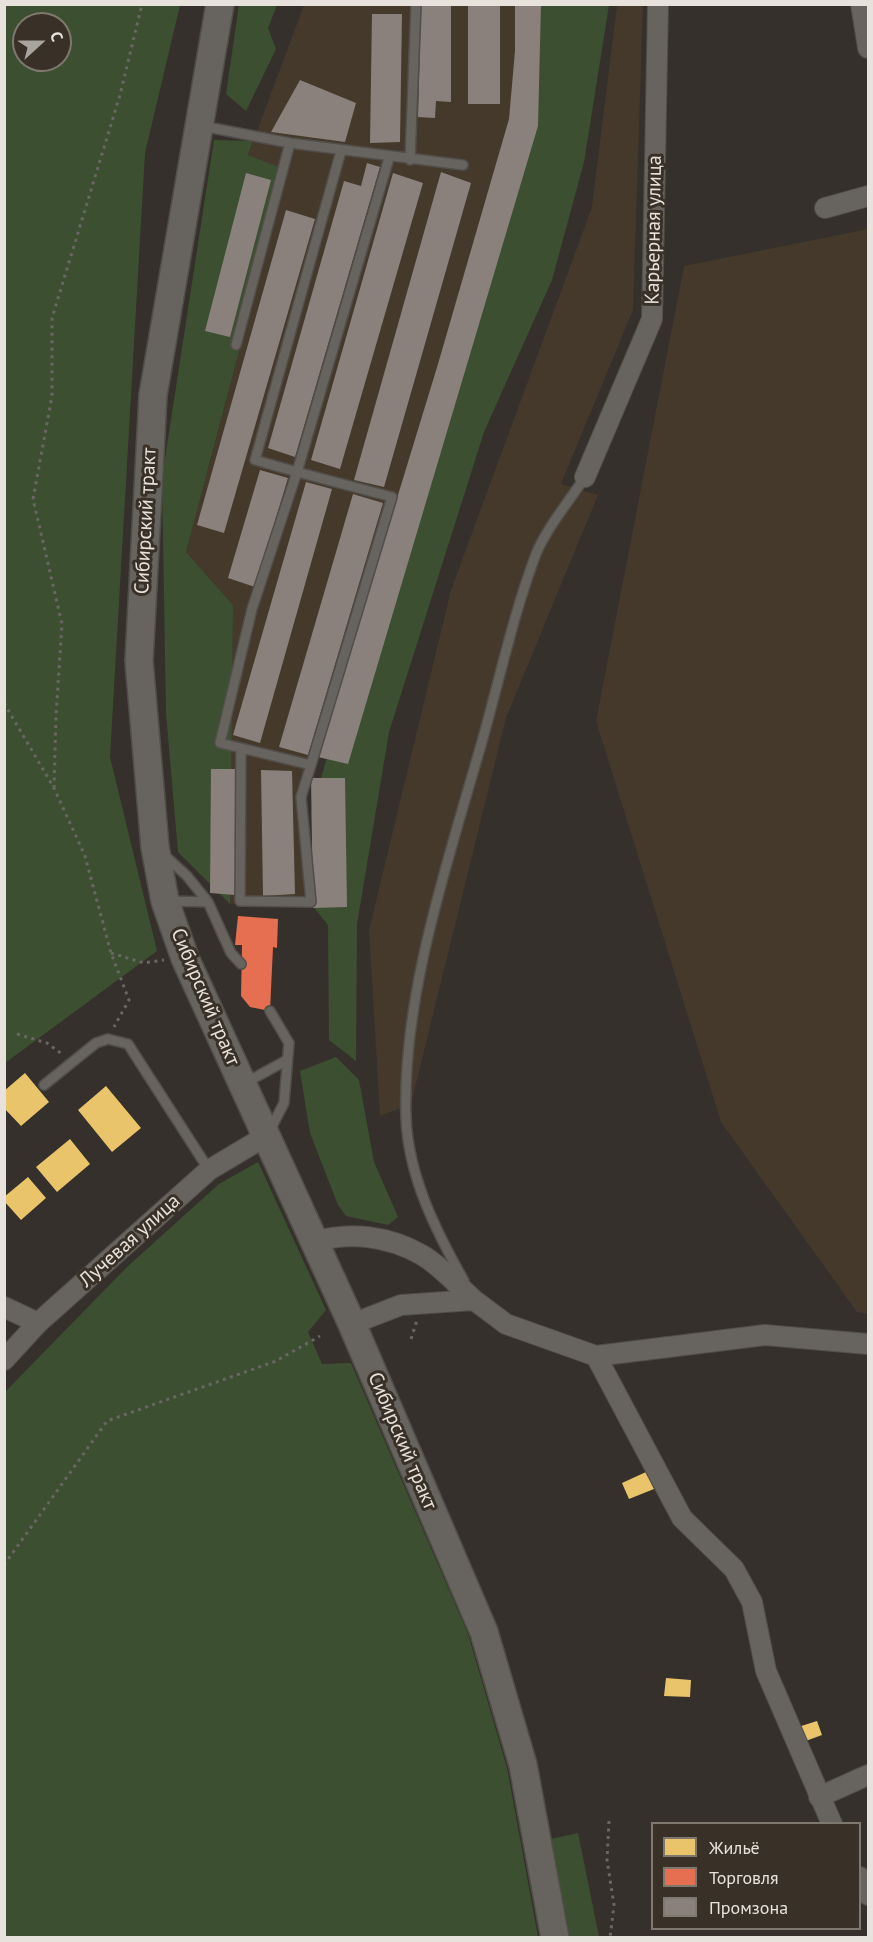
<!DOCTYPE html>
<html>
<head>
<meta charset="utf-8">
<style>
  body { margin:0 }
  #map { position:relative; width:873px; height:1942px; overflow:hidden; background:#35302b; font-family:"PT Sans",sans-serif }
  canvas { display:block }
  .frame { position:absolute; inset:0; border:6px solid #e7e2dc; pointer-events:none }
  .legend { position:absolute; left:651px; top:1822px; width:210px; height:108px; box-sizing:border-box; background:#393127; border:2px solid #7f786f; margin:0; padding:8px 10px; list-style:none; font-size:18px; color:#e7e2dc }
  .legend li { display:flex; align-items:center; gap:12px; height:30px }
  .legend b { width:30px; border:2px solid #7f786f }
  .north { position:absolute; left:12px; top:12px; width:60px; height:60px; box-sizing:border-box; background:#393127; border:2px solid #7f786f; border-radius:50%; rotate:69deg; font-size:16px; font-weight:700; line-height:24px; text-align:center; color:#e7e2dc }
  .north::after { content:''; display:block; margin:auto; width:21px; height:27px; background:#a9a49e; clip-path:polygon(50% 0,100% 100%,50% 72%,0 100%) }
</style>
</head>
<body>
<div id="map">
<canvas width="873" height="1942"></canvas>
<div class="frame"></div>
<ul class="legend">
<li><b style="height:16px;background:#e9c46a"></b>Жильё</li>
<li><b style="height:16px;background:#e76f51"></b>Торговля</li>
<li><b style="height:16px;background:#8a817c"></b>Промзона</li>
</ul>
<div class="north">С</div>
</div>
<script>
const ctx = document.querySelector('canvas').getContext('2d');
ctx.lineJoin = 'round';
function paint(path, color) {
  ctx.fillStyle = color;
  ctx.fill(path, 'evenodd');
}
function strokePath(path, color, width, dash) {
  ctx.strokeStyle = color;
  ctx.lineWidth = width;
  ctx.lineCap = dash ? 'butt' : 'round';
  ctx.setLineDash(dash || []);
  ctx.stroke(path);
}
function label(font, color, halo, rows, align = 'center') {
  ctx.font = font + ' "PT Sans",sans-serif';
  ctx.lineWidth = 6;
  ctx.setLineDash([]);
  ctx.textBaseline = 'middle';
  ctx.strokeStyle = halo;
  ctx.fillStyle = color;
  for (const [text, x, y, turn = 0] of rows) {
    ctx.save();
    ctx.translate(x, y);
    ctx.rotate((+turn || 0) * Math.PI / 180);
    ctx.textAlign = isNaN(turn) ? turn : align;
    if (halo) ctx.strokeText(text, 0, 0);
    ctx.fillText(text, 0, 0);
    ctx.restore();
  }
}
paint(new Path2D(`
  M304,5H532L514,140L301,796L311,902L230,904L233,605L186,552L287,170L248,155Z
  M617,5H643L633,310L561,484L598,495L506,718L411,1104L380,1116L369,930L451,590L592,207Z
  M868,229V1314L857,1312L721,1122L596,721L684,266Z`), '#44392b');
paint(new Path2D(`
  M5,4L180,5L145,153L110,757L157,951L5,1063ZM24,24H60V60H24Z
  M239,5H277L268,28L276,49L246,111L226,94Z
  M535,5H609L584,162L552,280L484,432L389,732L357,924L356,1061L329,1040L328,925L315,909L311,812L395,527L512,176Z
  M214,140L253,141L248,155L287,170L186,552L233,605L230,904L178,852L166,713L162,478Z
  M336,1057L359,1080L374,1162L398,1217L388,1225L346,1216L338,1205L310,1133L300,1071Z
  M258,1162L326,1310L308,1332L322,1364L351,1363L468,1634L507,1768L538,1937H5V1392L127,1267L219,1184Z
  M578,1833L599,1937H570L551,1839Z`), '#3c5031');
paint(new Path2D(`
  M25,1073L49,1102L21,1126L4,1108V1091Z
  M106,1086L141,1128L112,1152L78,1110Z
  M70,1139L90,1164L57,1192L36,1167Z
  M28,1177L46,1198L21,1220L4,1201V1197Z
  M646,1472L654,1489L629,1499L622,1483Z
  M666,1678L691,1680L690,1697L664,1696Z
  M817,1721L822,1735L803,1742L798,1727Z`), '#e9c46a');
paint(new Path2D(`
  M238,916L278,919L277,948L273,947L270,1011L250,1007L241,996L242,945H235Z`), '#e76f51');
paint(new Path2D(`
  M421,4H451V102L436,101L435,118L418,117Z
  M468,4H500V104H468Z
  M515,4H541L538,126L348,764L318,757L438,364L509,119L515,51Z
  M372,14H402L400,142L370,143Z
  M300,80L356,103L345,142L271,132Z
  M367,163L380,167L295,457L268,448L344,181L361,186Z
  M441,172L471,183L384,487L354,480Z
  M246,173L271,180L230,337L205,331Z
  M393,173L423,183L340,469L311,460Z
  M286,210L315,219L224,533L197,525Z
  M260,470L288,478L255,587L228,578Z
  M306,482L332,489L260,743L233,735Z
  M353,494L383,503L308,755L279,747Z
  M211,769H236L235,895L210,893Z
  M261,770L292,771L295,894L263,896Z
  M311,778H345L347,907L313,908Z`), '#8a817c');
const service = new Path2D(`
  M202,126L290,143L463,165
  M341,151L255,460L297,472L389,158
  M410,160L416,4
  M236,345L290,143
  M241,749L240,901L311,902L301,797L311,765L392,497L297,472L252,609L220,743L311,765
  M163,854L187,876L208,902
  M169,901L208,902L231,953L241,964
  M245,1083L287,1060
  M44,1085L96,1043L108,1039L128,1044L209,1170
  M269,1132L284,1103L289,1043L270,1011
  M464,1281C436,1231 408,1176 406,1117C402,996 448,861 481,745C499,682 513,615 536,554C546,529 570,500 585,477`);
const minor = new Path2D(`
  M861,4L868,48
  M825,208L868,196
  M585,477L652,319L658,4
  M314,1242C350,1231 389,1236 422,1255C441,1266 458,1286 474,1300
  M4,1307L38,1323
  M352,1324L401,1305L474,1300L506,1324L596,1356L765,1335L868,1344
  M596,1356L682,1518L734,1569L752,1602L766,1671L832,1824
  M4,1360L38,1323L209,1170L266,1136
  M819,1797L868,1775
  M860,1877L868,1895`);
const secondary = new Path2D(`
  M220,4L153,395L139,661L155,847L165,901L185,958L352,1324L484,1632L523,1765L555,1938`);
strokePath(service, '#514d49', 12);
strokePath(minor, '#514d49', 22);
strokePath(secondary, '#514d49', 30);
strokePath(new Path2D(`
  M4,703L54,788L85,856L111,953L129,1000L114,1027
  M54,788L56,715L62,624L33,499L52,396V318L120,95L142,4
  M111,953L144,963L164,960
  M17,1034L47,1043L62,1054
  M411,1339L417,1320
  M4,1565L107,1421L276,1361L320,1336
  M609,1821L607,1860L614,1905L610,1938`), '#696663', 3, [3, 4.5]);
strokePath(service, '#67635f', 9);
strokePath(minor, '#67635f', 20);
strokePath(secondary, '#67635f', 27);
label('20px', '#e7e2dc', '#393127', [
  ["Карьерная улица",654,230,-89],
  ["Сибирский тракт",146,521,-87],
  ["Сибирский тракт",205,997,67],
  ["Лучевая улица",130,1241,-42],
  ["Сибирский тракт",402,1441,67]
]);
</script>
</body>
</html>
